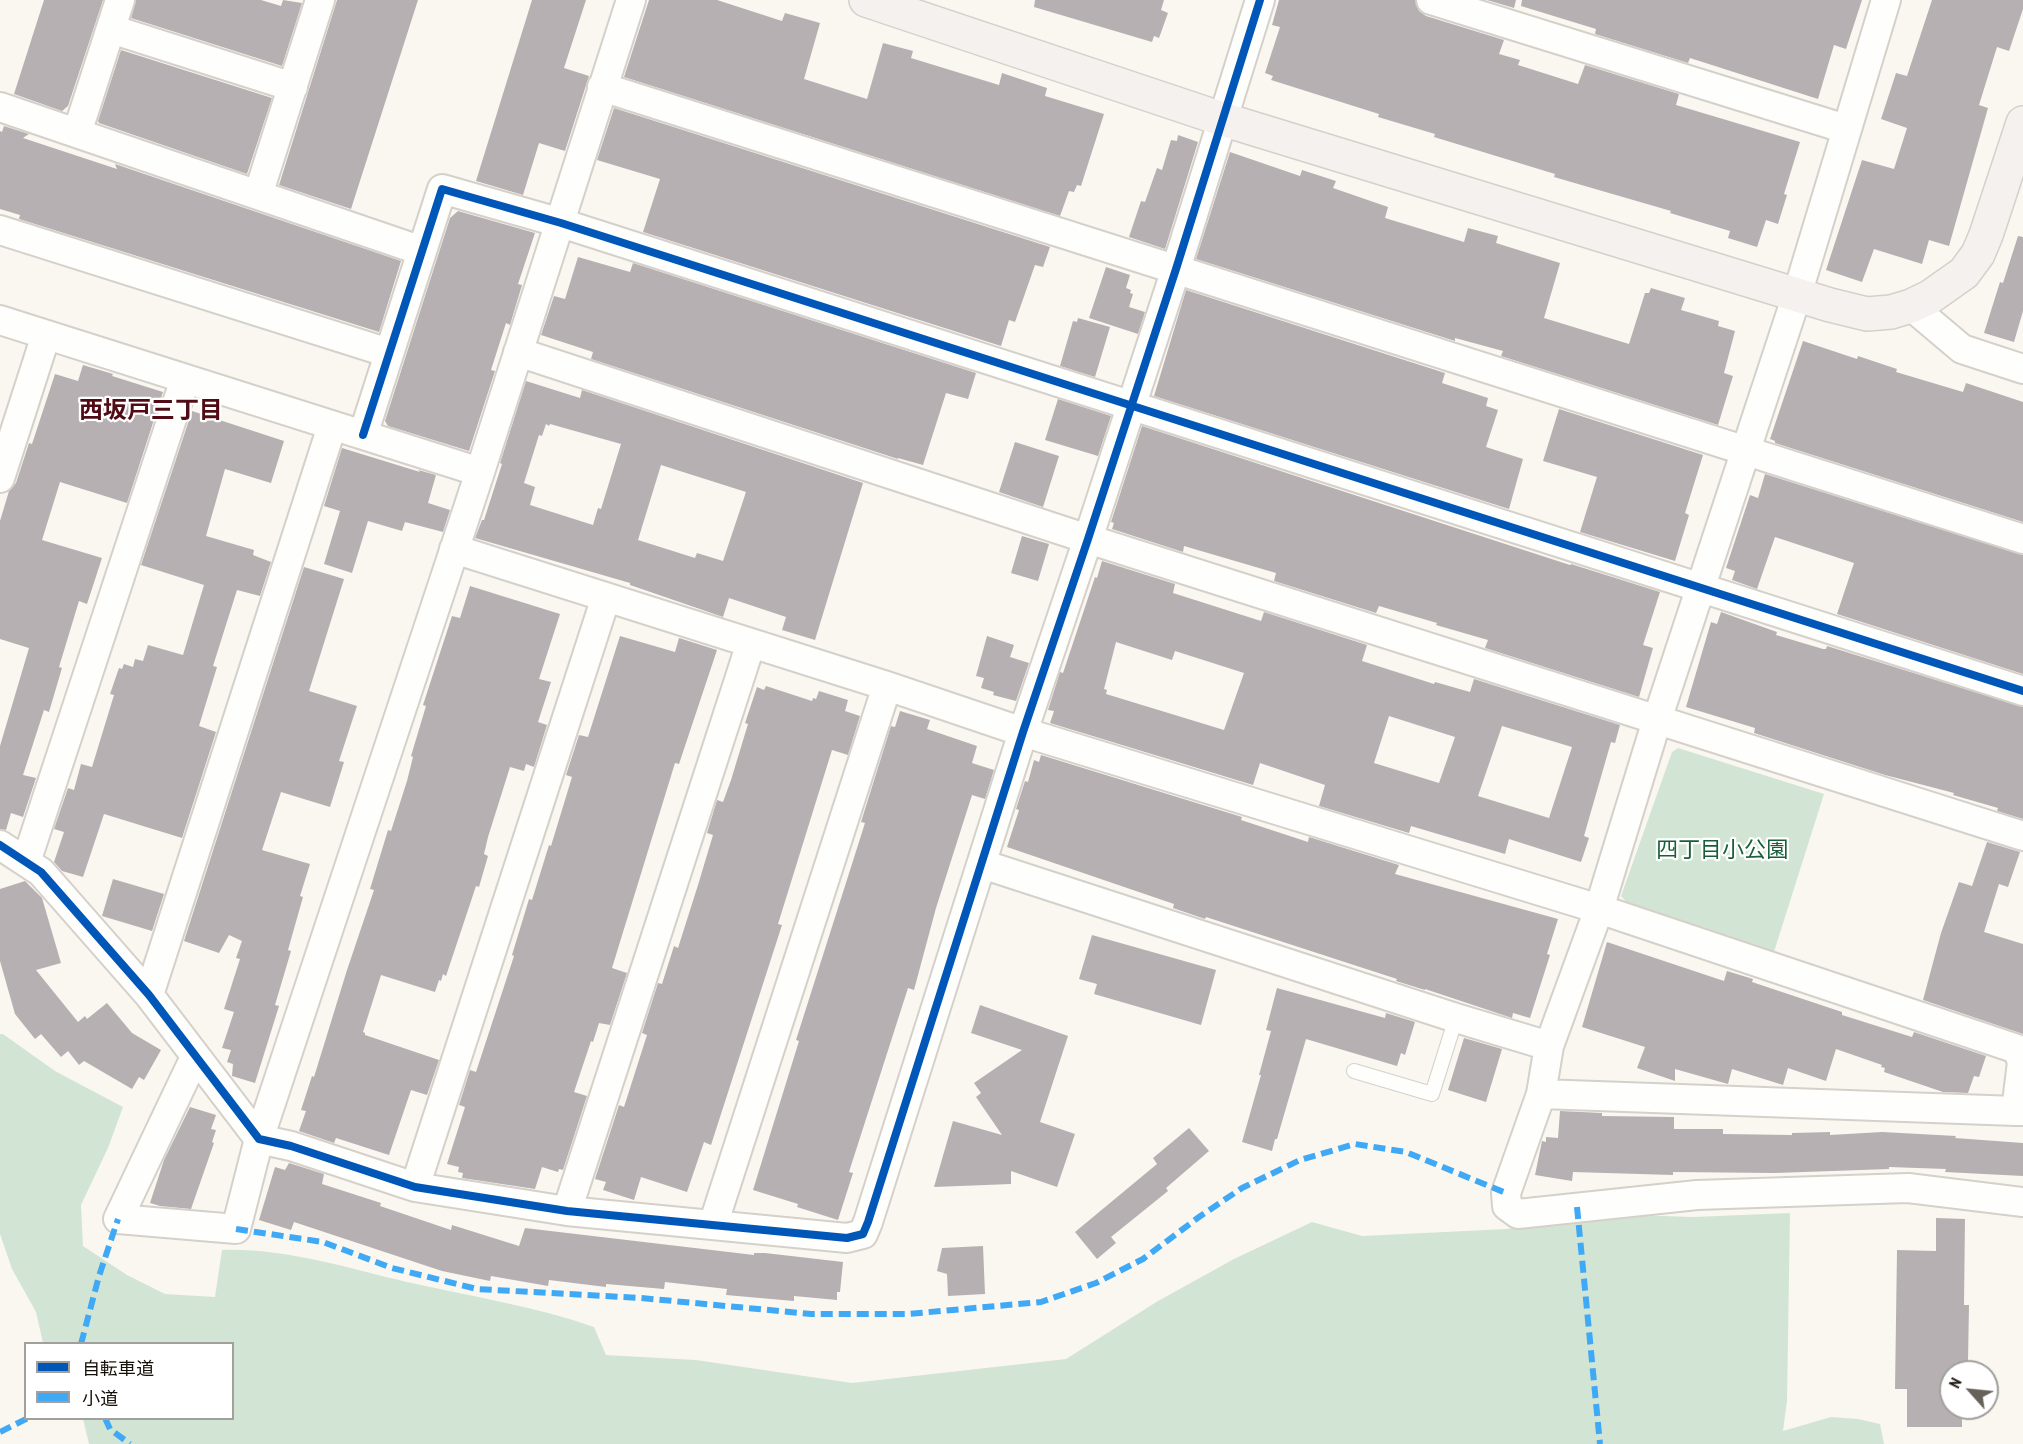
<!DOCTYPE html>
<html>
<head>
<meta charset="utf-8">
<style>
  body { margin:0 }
  #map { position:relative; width:2023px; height:1444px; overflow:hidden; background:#faf7f1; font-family:"PT Sans Narrow","Noto Sans JP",sans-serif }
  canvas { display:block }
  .legend { position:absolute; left:24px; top:1342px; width:210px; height:78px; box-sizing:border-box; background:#fff; border:2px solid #a2a09c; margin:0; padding:8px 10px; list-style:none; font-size:18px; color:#161108 }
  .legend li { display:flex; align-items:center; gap:12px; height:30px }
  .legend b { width:30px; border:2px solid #a2a09c }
  .north { position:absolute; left:1939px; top:1360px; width:60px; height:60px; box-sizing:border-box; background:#fff; border:2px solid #a2a09c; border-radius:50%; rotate:297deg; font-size:16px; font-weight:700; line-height:24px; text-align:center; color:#161108 }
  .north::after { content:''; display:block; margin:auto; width:21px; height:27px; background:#66625a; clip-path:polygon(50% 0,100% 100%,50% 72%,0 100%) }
</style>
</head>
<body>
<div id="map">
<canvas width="2023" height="1444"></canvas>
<ul class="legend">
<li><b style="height:8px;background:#0057b8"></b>自転車道</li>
<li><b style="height:8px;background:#3fa9f5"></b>小道</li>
</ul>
<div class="north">N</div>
</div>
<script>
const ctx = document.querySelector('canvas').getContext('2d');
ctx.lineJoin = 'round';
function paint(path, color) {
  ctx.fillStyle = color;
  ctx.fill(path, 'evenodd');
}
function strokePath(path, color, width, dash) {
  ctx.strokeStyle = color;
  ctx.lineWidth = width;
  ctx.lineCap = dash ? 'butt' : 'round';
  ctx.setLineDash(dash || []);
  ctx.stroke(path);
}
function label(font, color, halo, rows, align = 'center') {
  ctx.font = font + ' "PT Sans Narrow","Noto Sans JP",sans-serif';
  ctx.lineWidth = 4.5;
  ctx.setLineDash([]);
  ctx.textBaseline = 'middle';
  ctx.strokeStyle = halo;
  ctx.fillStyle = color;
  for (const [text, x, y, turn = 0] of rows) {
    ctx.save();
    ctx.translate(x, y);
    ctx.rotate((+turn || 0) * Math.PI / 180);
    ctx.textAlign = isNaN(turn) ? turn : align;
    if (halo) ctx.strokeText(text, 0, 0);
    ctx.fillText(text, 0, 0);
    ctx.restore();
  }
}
paint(new Path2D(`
  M1678,748L1824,794L1773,955L1630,906L1621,896L1672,752Z
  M0,1034H3L55,1071L123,1107L108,1148L81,1205L83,1246L127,1275L165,1294L215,1297L222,1250C286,1248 346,1268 407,1282C469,1296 534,1306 594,1327L606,1355L696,1360L852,1383L1066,1359L1158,1301L1234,1259L1312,1222L1362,1236L1506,1229L1605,1214L1693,1217L1790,1213L1787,1401L1783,1431L1831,1417L1858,1419L1880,1424L1884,1444H89L83,1419L232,1418V1344L43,1343L36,1312L12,1269L0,1234Z`), '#d2e5d4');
paint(new Path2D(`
  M44,0H103L68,106L62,111L14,94Z
  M136,0H261L281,6L283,0L302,3L282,66L131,18Z
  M337,0H418L351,209L279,185Z
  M532,0H586L564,68L589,76L565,151L539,143L523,195L476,181Z
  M649,0H717L782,21L785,13L820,23L804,79L867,99L883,43L913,51L911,58L999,85L1002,73L1047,88L1045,96L1104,114L1081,186L1077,185L1074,192L1069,191L1060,216L624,77Z
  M1035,0H1164L1161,10L1168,13L1159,38L1154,36L1152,42L1034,7Z
  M1279,0H1415L1419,11L1426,16L1504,40L1499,54L1520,60L1518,65L1578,84L1585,65L1679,94L1676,105L1800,142L1784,194L1787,195L1778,224L1766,220L1757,247L1728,238L1730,231L1670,213L1671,211L1554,177L1555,174L1434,137L1435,134L1378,117L1379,114L1271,80L1273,76L1265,73L1280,27L1272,25Z
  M1487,0H1516L1514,8Z
  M1522,0H1862L1846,49L1834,45L1818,99L1690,58L1688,63L1595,34L1596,29L1521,6Z
  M1932,0H2023V9L2009,51L1997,47L1979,105L1988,108L1949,246L1929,240L1922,264L1874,249L1862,282L1826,270L1862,160L1894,169L1907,128L1881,119L1896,73L1907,76Z
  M121,50L272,98L247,174L99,123L98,121Z
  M614,108L1050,247L1043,267L1035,265L1015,322L1009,320L1001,346L643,232L660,179L597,160Z
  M4,126L29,134L23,138L117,169L115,164L401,261L379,332L19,219L20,215L0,209V131L2,132Z
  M1178,135L1198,142L1165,249L1129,237L1141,201L1145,202L1157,168L1162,170L1171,140L1177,141Z
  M1230,152L1300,176L1302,170L1336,181L1333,188L1388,207L1385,218L1464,242L1468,228L1498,236L1496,243L1560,263L1544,318L1629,344L1645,293H1649L1651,288L1685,298L1681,310L1719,321L1718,326L1735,331L1724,373L1733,376L1718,425L1501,356L1503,351L1455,338V341L1196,259Z
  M458,211L535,233L518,284L522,285L510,325L506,323L491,370L495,371L469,451L388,426L385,421L450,218Z
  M2018,236L2023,237V311L2014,342L1984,333L2000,282L2003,283Z
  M578,257L630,272L633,263L976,373L968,399L946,393L923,465L898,458V459L591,359L593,352L541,335L554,296L565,299Z
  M1106,267L1130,275L1126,288L1131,290L1130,293L1133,294L1129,307L1145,312L1138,334L1089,318Z
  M1186,290L1445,373L1442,383L1488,398L1486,406L1498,410L1486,447L1523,459L1509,509L1154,396Z
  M1078,318L1110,327L1095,377L1060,366L1073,321L1077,322Z
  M1803,341L1857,359L1858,356L1897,369L1896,372L1963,392L1966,383L2023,402V522L1775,443V441L1770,439Z
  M83,365L113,374L112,376L163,392L127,503L60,482L42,540L102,558L87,604L79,601L59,667L62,668L49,712L44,710L23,775L36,778L23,817L11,813L6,830L0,829V746L29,648L0,639V521L9,491L16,483L29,443L32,444L55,374L78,381Z
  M526,381L580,398L582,390L863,483L815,640L782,630L786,617L729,598L723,617L630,585V583L475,538L482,520H484L502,464L500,463ZM546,424L549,426L550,424L621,444L601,509L598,508L593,525L530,505L535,487L524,483L539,435L542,436ZM661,465L746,492L723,561L697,553L695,558L638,540Z
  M1058,399L1111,416L1098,456L1045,440Z
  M1559,409L1703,455L1685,513L1689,515L1675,561L1580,532L1597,477L1543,461Z
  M192,411L284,441L271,483L225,469L206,536L254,550L253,555L271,562L260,596L237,590L213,666L217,667L199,726L216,732L182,838L104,814L83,877L62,871L54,862L64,832L54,829L68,788L74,790L81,764L92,767L114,695L110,694L119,668L122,669L124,664L133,667L135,659L143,661L148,645L183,655L204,585L141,565Z
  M1142,426L1570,565L1571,564L1660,592L1643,645L1653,648L1639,697L1485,648L1488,640L1436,625L1437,623L1379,606L1376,613L1274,581L1276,573L1184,546L1183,552L1112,529L1114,523L1111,522Z
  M1015,442L1059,456L1043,507L999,492Z
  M342,448L420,472L418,470L436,475L428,503L450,510L443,532L405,522L402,531L368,521L352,573L324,564L340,511L324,506Z
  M1765,474L2023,555V674L1837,614L1854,563L1775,537L1757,589L1732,580L1735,571L1726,568L1750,495L1758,498Z
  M1022,536L1049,544L1038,581L1011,573Z
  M1102,561L1175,584L1173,593L1261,621L1264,612L1367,645L1362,661L1434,684L1435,682L1470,692L1474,679L1620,725L1615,743L1611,742L1592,808L1584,836L1589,838L1581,862L1509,839L1505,854L1411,826L1409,833L1319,806L1325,785L1260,763L1253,785L1050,723L1054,711L1048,710L1060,672L1063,673L1095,577L1097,578ZM1116,642L1172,660L1175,651L1244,673L1224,730L1106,694L1107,690L1104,689ZM1389,716L1455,737L1439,783L1374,763ZM1502,726L1572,747L1549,818L1478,796Z
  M304,567L344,579L309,691L357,706L339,761L344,762L330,807L281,792L262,850L310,864L300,896L303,897L288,950L291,951L275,1005L279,1006L255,1083L232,1076L233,1064L227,1062L231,1050L222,1048L234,1012L224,1009L240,959L236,958L242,941L229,935L219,953L184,941Z
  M470,586L560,614L539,679L551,682L538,722L547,725L534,767L526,764L524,771L510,767L488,837L484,854L488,856L479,887L476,886L446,976L443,974L441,981L439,980L435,992L381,975L363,1032L365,1033V1035L439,1060L427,1095L411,1090L389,1155L336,1138L334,1143L299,1131L306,1111L301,1110L312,1076L314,1077L347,970L374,890L370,889L388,830L391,831L407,781L413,757L411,756L426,706L423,705L452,616L460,618Z
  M1721,612L1777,632L1776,635L1823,649H1826L1827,646L2023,707V819L1997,811L1998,808L1953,795L1954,793L1885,775L1754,733L1755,728L1686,707L1711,622L1717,624Z
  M620,636L675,652L679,638L717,650L679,764L675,763L612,968L627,973L610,1025L599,1023L593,1042L591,1041L574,1092L587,1096L563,1170L559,1169L558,1172L542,1167L535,1189L462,1178L463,1173L458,1172L459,1167L447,1164L465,1107L459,1105L470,1070L476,1072L514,956L512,955L529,899L532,900L549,845L551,846L572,777L566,775L579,735L588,737Z
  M987,636L1014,645L1010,657L1029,663L1016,701L993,695L994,692L981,688L984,678L976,676Z
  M766,686L812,701L813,698L816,699L819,691L848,700L845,711L860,716L848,755L832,750L778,924L782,925L711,1145L704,1142L687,1192L641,1177L634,1200L603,1190L606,1182L595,1179L619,1105L624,1107L647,1035L642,1033L658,983L662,984L674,946L678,948L698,885L713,835L707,833L717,800L723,802L731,780L748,724L745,723L757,687L764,690Z
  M900,711L930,720L927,729L977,746L972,763L994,770L985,799L972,795L936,908L914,990L908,988L849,1172L853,1173L838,1220L797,1207L798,1204L753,1190L799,1041L796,1040L865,823L861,822L891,726L895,727Z
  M1041,755L1242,817L1241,820L1308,842L1309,837L1399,865L1395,874L1558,919L1547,954L1550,955L1530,1018L1513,1013L1512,1018L1425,989V990L1396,981L1397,979L1206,917L1205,919L1173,908L1174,904L1007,847L1019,810L1016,809L1025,781L1028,782L1034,760L1039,762Z
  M1987,842L2020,852L2008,887L1999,884L1984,932L2023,944V1034L1923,1000L1941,933L1959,882L1972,886Z
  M113,879L164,894L152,931L102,916Z
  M25,881L42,898L61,963L36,970L78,1022L85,1016L87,1019L107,1003L132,1033L161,1050L144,1080L139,1077L132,1089L84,1061L79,1065L68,1051L61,1057L41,1034L35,1039L15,1014L0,961V889Z
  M1092,935L1216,970L1201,1025L1094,994L1097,984L1079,979Z
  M1607,942L1724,981L1727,971L1753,979L1752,982L1842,1012V1015L1912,1037L1914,1032L1986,1056L1979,1077L1974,1076L1968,1093L1943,1092L1884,1072L1885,1068L1881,1067L1882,1065L1836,1049L1826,1081L1788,1068L1783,1085L1732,1069L1728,1084L1675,1069V1081L1637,1068L1645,1047L1582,1027Z
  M1277,988L1385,1018L1386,1013L1415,1022L1405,1055L1401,1053L1397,1066L1306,1039L1277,1139H1275L1272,1151L1242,1142L1261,1075H1259L1271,1031L1266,1030Z
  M980,1005L1068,1036L1040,1122L1075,1134L1057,1187L1011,1171V1184L934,1187L953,1121L1002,1135L976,1097L981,1093L974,1083L1022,1050L971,1033Z
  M1464,1038L1502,1049L1486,1102L1448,1090Z
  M190,1107L216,1115L211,1129L216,1130L212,1142L214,1143L191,1209L160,1206L150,1203L164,1160Z
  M1560,1111L1602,1113V1116L1674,1117V1129H1723V1134L1792,1135V1133L1830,1132V1135L1882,1132L1956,1136L1955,1138L2023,1143V1176L1945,1172L1946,1169L1889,1167V1169L1775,1173L1673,1172V1175L1573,1172L1572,1181L1535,1175L1542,1141L1546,1142V1137L1558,1138Z
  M1189,1128L1209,1151L1166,1188L1168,1191L1111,1237L1116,1243L1097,1259L1075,1232L1157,1164L1153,1158Z
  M289,1163L324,1174L322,1184L381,1203L380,1206L451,1230L452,1225L519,1246L525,1228L754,1255V1253H765L843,1262L840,1292H837V1300L794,1296V1301L726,1295L727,1289L665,1282L664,1289L606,1284V1287L549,1280L548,1286L491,1276L490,1281L442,1271L294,1222L291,1230L259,1220L275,1167L285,1170Z
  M1936,1218L1965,1219L1964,1305H1969L1968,1362H1963V1372H1951V1408H1962V1427H1907V1389H1895L1897,1250L1936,1251Z
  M983,1246L985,1294L948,1296L947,1274L937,1271L942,1248Z`), '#b6b0b3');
const lane = new Path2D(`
  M1354,1071L1432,1094L1456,1018`);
const street = new Path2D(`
  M1431,0L1846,129
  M111,29L293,87
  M602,87L2023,539
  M0,107L422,251
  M77,133L120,0
  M258,195L320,0
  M0,230L389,353
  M1911,306L1962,349L2023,369
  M0,320L480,472
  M518,352L1088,539L2023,836
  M363,435L442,189L561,223L2023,691
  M0,478L46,335
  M454,549L887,686L1023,732L1599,909L2017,1049L2022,1062L2016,1111H2023
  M0,845L41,872L149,995L259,1139L291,1146L415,1187L567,1211L847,1238L863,1234L868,1222L1023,732L1088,539L1176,269L1260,0
  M26,862L185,379
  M982,864L1456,1018L1549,1046
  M149,995L332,426
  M195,1057L118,1219L236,1229L259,1139L480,472L631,0
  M1541,1094L1549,1046L1599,909L1657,720L1797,295L1886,0
  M2016,1111L1541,1094L1506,1193L1507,1206L1518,1214L1697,1195L1908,1188L2023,1202
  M415,1187L606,597
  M567,1211L751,643
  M713,1225L887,686`);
const secondary = new Path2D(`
  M866,0L1222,119L1830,305L1867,314L1891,312L1911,306L1930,297L1964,273L1978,254L1986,235L2023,123`);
strokePath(lane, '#d5d0c9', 16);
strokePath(street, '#d5d0c9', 32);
strokePath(secondary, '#d5d0c9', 36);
strokePath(lane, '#fefefd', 14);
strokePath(street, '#fefefd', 28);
strokePath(secondary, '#f5f1ef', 33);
strokePath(new Path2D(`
  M1577,1207L1600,1444
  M236,1229L323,1242L392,1268L477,1289L641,1298L811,1314H908L1041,1302L1096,1283L1143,1259L1199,1217L1242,1188L1300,1160L1355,1144L1406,1152L1506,1193
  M81,1344L99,1276L118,1219
  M105,1418L110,1429L130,1444
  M0,1432L28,1418`), '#3fa9f5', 6, [12, 6]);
strokePath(new Path2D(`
  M363,435L442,189L561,223L2023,691
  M0,845L41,872L149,995L259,1139L291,1146L415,1187L567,1211L847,1238L863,1234L868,1222L1023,732L1088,539L1176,269L1260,0`), '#0057b8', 8);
label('22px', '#185e39', '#fff', [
  ["四丁目小公園",1722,851]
]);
label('bold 24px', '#510b14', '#fff', [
  ["西坂戸三丁目",151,411]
]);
</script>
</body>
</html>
